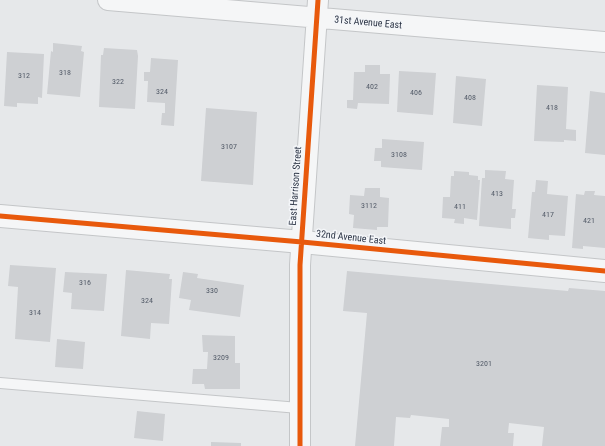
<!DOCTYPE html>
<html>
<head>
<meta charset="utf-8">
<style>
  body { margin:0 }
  canvas { display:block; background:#e6e8ea }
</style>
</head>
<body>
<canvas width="605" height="446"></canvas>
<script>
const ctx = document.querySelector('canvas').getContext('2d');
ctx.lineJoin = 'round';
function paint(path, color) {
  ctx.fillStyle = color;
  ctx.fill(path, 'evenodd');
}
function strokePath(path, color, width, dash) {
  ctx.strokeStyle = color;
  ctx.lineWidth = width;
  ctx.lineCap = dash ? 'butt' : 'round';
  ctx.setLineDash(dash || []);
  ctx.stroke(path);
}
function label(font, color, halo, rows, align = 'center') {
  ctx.font = font + ' "Roboto Condensed",sans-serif';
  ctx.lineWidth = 3;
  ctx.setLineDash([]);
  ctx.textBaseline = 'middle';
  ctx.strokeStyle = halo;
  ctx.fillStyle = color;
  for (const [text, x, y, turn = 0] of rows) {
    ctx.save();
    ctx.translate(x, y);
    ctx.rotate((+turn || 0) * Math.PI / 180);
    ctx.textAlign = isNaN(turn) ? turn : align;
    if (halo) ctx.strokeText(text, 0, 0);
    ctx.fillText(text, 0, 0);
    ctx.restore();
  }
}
paint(new Path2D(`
  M53,43L82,46L81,51L84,52L80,97L47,94L51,51L53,52Z
  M104,48L137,50L138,56L135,109L99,107L101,55H103Z
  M7,52L44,54L42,98L38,97V104L17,103V107L4,106Z
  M151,58L178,60L174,126L161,125L162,113H165V103L147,102L148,81H144V72H150Z
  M365,65H380V74H390L389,104L358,103L357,109L347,108V100H353L354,72H365Z
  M399,71L436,73L433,115L397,112Z
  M456,76L486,79L482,126L453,123Z
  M537,85L568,87L566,129L576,130V141L564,140V142L534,141Z
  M590,91L605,93V155L585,153Z
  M206,108L257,112L253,185L201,181Z
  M382,139L424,142L422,170L381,167V161H374L375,148H382Z
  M485,170L506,171L505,179L514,180L512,209H516L515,218H511V229L479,226L482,178H485Z
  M454,171L469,172V175L478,176V180H480L477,220L464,218V224L454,223L455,219L442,218L443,197H450L451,176H454Z
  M536,180L548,181L547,194L568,196L565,236L549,235V240L528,238L532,192H535Z
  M365,188H380V197L389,198L388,227H377V230L353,228L354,215L349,214L350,195L364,196Z
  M585,191H595L594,195L605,196V248L583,246V249L572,248L576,194L584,195Z
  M10,265L56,268L50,342L15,339L18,287L8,286Z
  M126,270L170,274L169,279H172L169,324L151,323L150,339L121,336Z
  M347,271L568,291L569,288L605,291V446H542L544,427L509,423L508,433H514L513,446H440L442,427H449V419L411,415L410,418L396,417L394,446H355L367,313L343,311Z
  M65,272L107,274L104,311L71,309L72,293L63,292Z
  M183,272L198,274L197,278L244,285L240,317L189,310L191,300L179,298Z
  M202,335L235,336V363H240V389H205L204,384H192L193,369H207L208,352H203Z
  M57,339L85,342L83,369L55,367Z
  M137,411L165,414L163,441L134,438Z
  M211,442L241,443V446H211Z`), '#ced0d3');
const service = new Path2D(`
  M0,383L299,408`);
const minor = new Path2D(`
  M108,0L605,42
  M300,446V265L318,0`);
const tertiary = new Path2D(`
  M0,216L302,242L605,271`);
strokePath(service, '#c4c6c8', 12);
strokePath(minor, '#c4c6c8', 22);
strokePath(tertiary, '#c4c6c8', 24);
strokePath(service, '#f5f6f7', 10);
strokePath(minor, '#f5f6f7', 20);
strokePath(tertiary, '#f5f6f7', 22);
strokePath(new Path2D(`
  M0,216L302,242L605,271
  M300,446V265L318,0`), '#e8590c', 5);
label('8px', '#545c69', null, [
  ["318",65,73],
  ["312",24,76],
  ["322",118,82],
  ["402",372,87],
  ["324",162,92],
  ["406",416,93],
  ["408",470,98],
  ["418",552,108],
  ["3107",229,147],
  ["3108",399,155],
  ["413",497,194],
  ["3112",369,206],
  ["411",460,207],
  ["417",548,215],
  ["421",589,221],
  ["316",85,283],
  ["330",212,291],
  ["324",147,301],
  ["314",35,313],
  ["3209",221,358],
  ["3201",484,364]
]);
label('10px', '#2b3445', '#f4f6f9', [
  ["31st Avenue East",368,23,5],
  ["East Harrison Street",296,186,-86],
  ["32nd Avenue East",351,238,6]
]);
</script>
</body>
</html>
